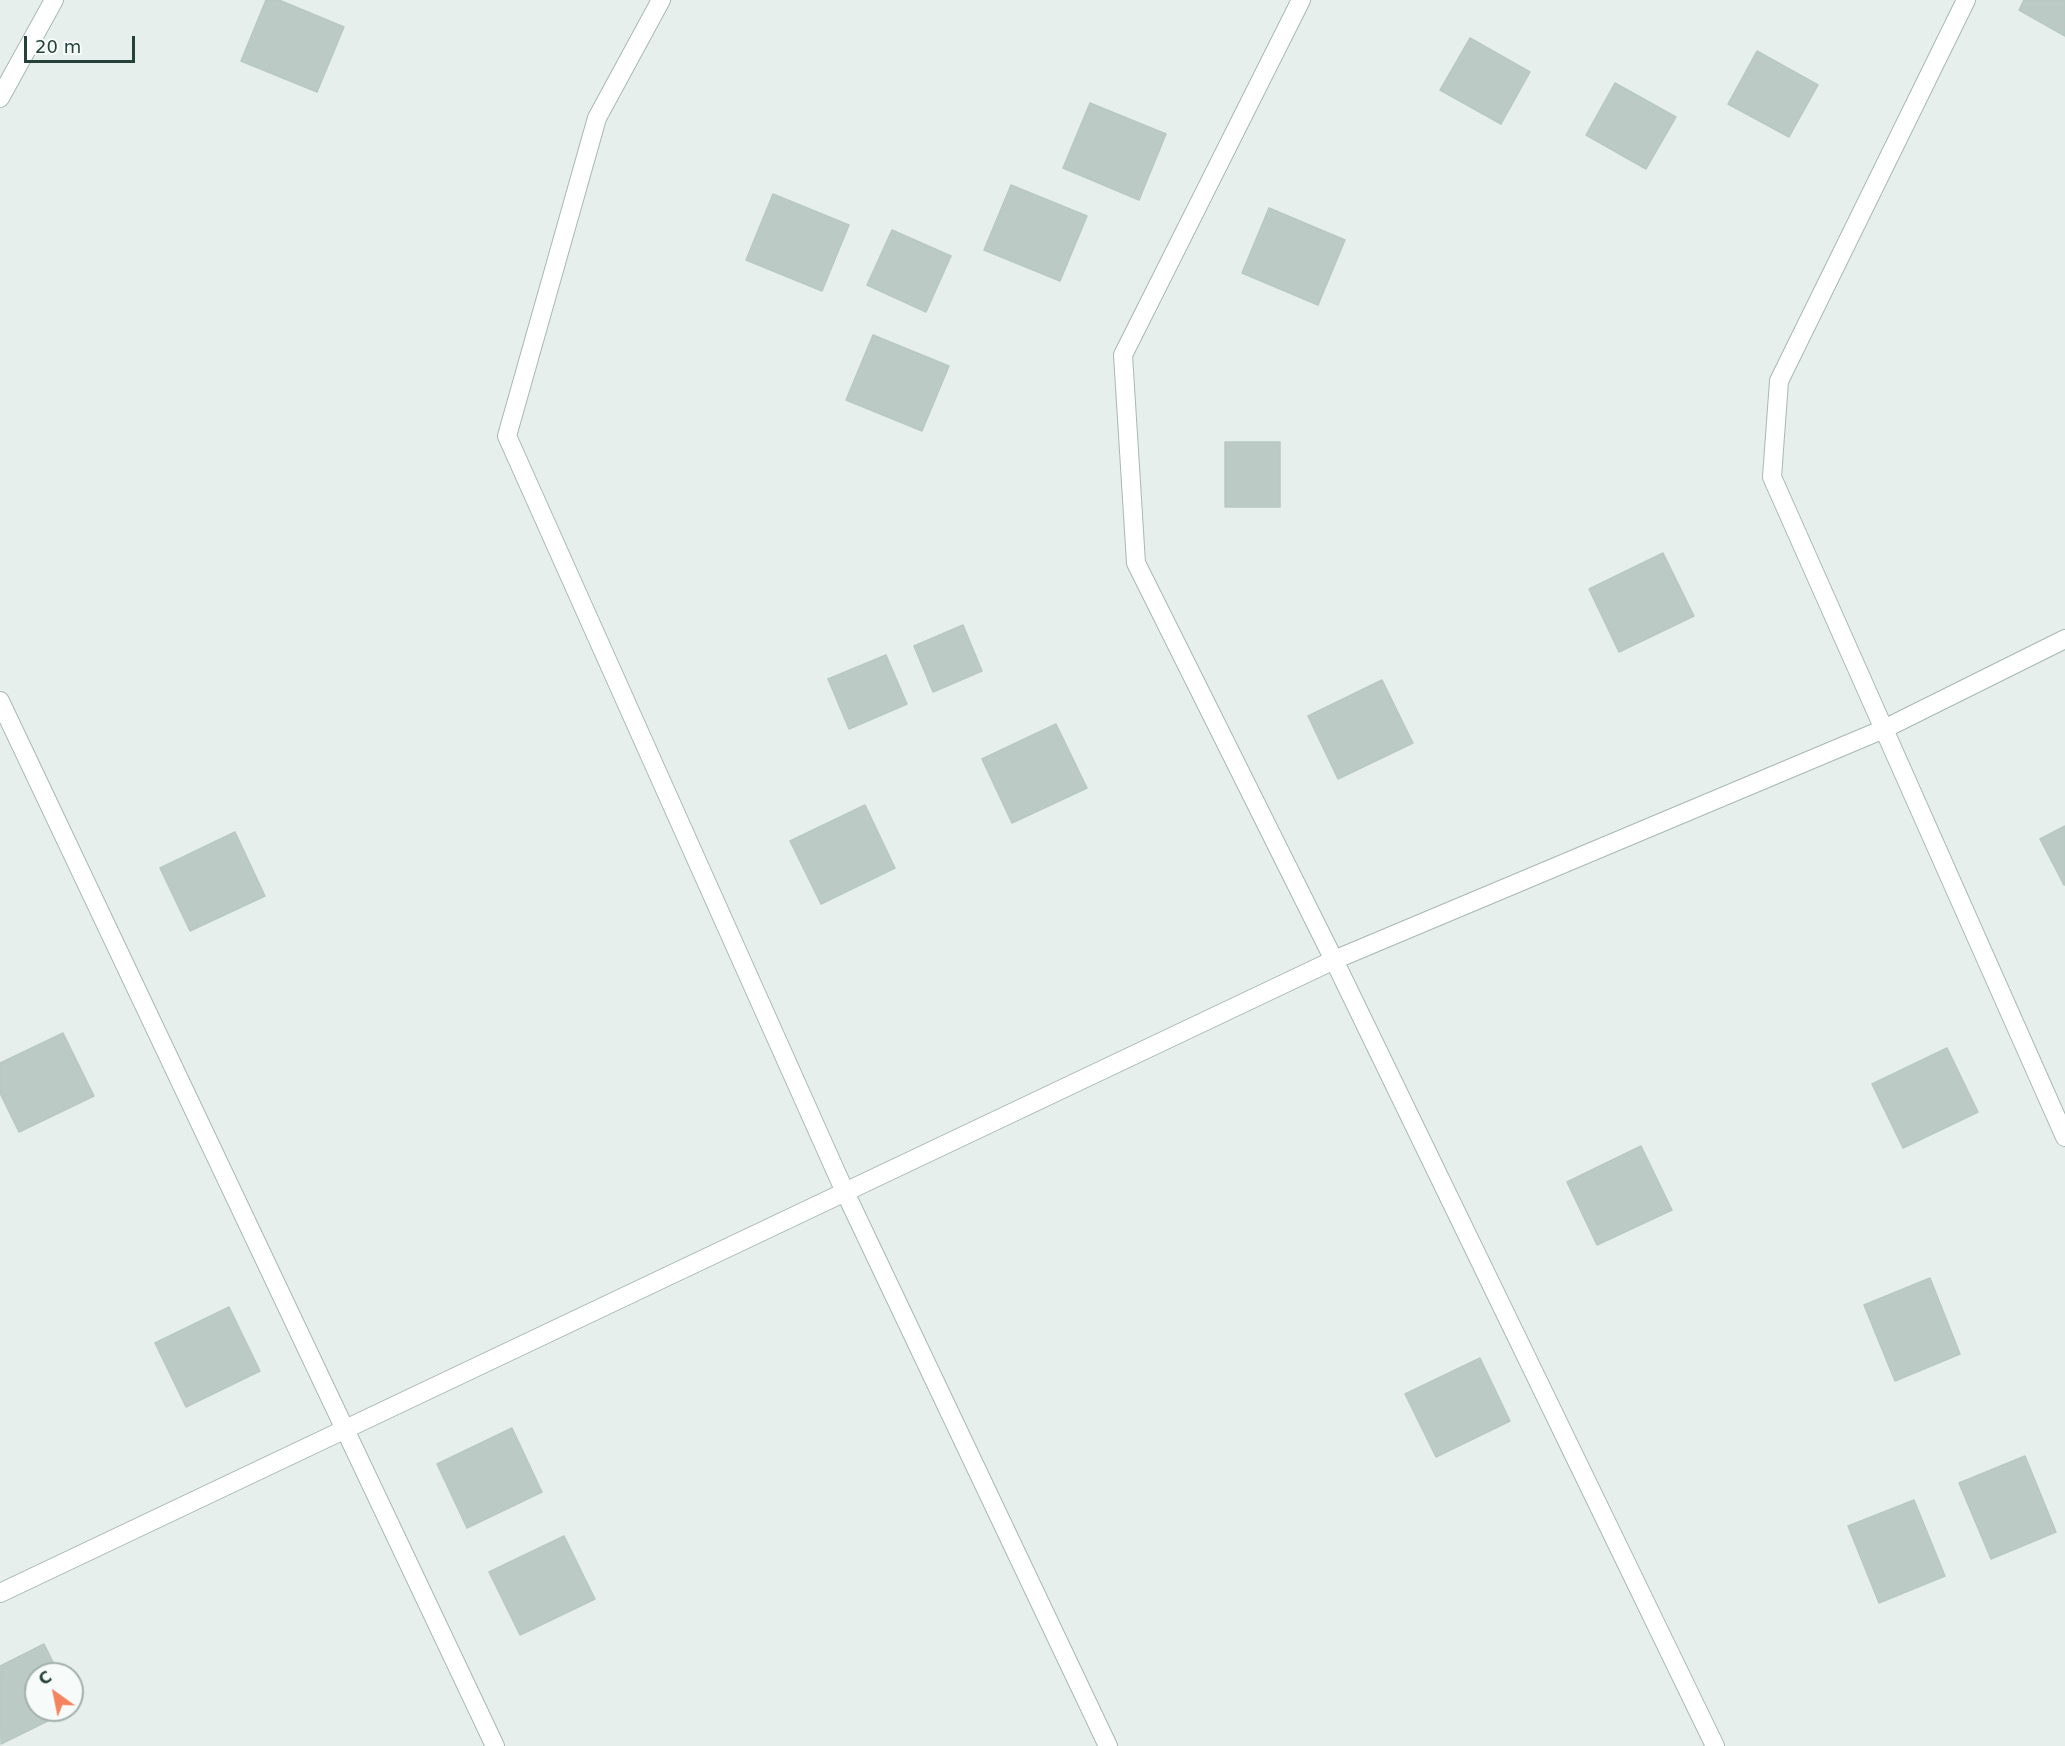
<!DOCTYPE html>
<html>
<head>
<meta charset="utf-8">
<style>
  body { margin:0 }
  #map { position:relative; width:2065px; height:1746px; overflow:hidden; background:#e6efeb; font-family:"DejaVu Sans",sans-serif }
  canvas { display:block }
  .north { position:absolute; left:24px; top:1662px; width:60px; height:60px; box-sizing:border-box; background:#f7fbf9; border:2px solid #a3b1ad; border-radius:50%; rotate:327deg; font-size:16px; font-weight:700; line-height:24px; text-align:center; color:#24423a }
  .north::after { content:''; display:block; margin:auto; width:21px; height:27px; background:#f4845f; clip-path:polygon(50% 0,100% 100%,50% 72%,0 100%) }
  .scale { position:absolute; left:24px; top:36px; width:111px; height:27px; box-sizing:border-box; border:3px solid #24423a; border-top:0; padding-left:8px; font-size:18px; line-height:21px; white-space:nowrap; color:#24423a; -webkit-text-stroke:4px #f7fbf9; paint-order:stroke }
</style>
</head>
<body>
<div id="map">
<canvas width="2065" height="1746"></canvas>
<div class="north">С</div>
<div class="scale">20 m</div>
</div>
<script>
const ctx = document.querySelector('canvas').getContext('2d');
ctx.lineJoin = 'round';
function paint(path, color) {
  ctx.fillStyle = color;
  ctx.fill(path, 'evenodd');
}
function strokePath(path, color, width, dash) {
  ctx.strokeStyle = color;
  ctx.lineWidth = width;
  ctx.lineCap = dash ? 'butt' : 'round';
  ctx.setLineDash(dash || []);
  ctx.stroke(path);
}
const building = new Path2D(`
  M266,0H279L344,27L317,92L241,61Z
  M2024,0H2065V36L2019,10Z
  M1470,38L1530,72L1501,124L1440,90Z
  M1757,51L1818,85L1789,137L1728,104Z
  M1615,83L1676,117L1646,169L1586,135Z
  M1090,103L1166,134L1139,200L1063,168Z
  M1011,185L1087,216L1060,281L984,250Z
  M773,194L849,225L822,291L746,260Z
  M1269,208L1345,240L1318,305L1242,273Z
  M892,230L951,256L926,312L867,285Z
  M873,335L949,366L922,431L846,400Z
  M1225,442H1280V507H1225Z
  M1663,553L1694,616L1619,652L1589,589Z
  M963,625L982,671L933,692L914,646Z
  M886,655L907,704L849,729L828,679Z
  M1382,680L1413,743L1338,779L1308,716Z
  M1056,724L1087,788L1012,823L982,759Z
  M865,805L895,868L821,904L790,841Z
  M2065,826V885H2064L2040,839Z
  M235,832L265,896L190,931L160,868Z
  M63,1033L94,1096L19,1132L0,1093V1063Z
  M1947,1048L1978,1112L1903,1148L1872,1084Z
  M1641,1146L1672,1210L1597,1245L1567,1182Z
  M1930,1278L1960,1354L1895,1381L1864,1305Z
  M229,1307L260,1371L186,1407L155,1343Z
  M1480,1358L1510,1421L1436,1457L1405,1394Z
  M512,1428L542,1492L467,1528L437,1464Z
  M2025,1456L2056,1532L1991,1559L1959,1483Z
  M1914,1500L1945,1576L1879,1603L1848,1526Z
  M564,1536L595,1599L520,1635L489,1572Z
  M44,1644L59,1674H36V1710H70L1,1744L0,1666Z`);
paint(building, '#bbcac4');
strokePath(building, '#b8c9c2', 1.5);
const street = new Path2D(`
  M661,0L597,118L507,436L845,1192L1108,1746
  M1301,0L1123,355L1136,563L1334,960L1715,1746
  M1966,0L1779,381L1772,477L2065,1137
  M0,98L54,0
  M0,701L495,1746
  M0,1593L1334,960L1884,729L2065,639`);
strokePath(street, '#a8b8b2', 20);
strokePath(street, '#fff', 18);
</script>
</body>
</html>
